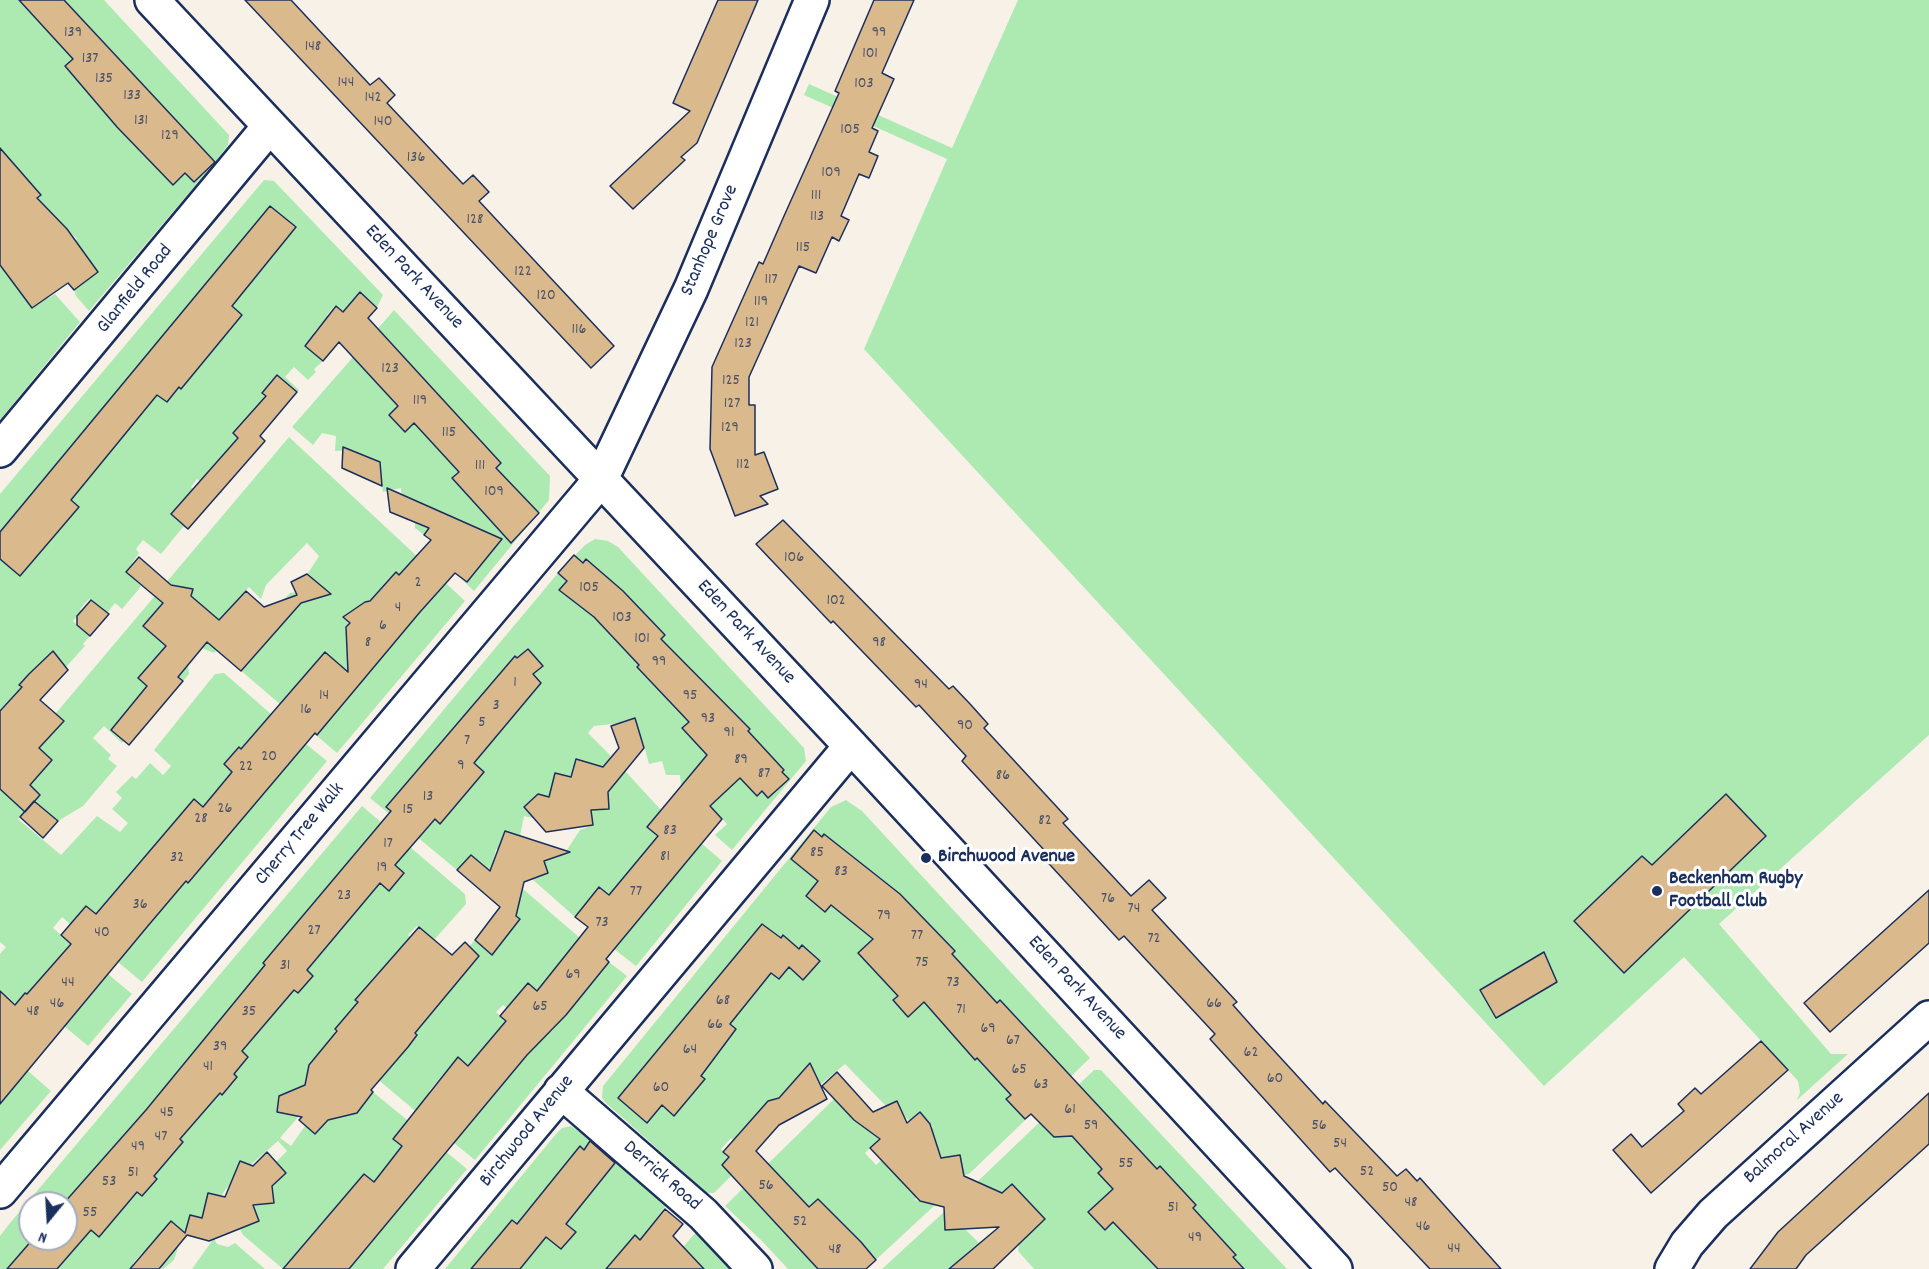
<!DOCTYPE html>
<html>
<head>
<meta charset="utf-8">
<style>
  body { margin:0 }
  #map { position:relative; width:1929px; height:1269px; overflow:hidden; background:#f8f1e8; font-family:Dekko,sans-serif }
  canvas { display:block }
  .north { position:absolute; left:18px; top:1191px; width:60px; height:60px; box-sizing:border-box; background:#fff; border:2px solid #a4acbf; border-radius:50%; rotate:198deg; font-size:16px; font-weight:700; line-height:24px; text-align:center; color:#1b2f5e }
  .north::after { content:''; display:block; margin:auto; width:21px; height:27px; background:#1b2f5e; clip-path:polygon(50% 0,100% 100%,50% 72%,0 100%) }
</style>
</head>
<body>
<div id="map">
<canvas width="1929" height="1269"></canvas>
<div class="north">N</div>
</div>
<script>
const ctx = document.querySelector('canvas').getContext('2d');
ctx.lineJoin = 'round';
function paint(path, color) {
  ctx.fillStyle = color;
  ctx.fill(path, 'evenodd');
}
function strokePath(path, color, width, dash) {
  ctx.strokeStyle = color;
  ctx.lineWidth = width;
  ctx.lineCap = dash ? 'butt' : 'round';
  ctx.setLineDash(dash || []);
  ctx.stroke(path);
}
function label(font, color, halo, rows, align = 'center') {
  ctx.font = font + ' Dekko,sans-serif';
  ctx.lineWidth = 6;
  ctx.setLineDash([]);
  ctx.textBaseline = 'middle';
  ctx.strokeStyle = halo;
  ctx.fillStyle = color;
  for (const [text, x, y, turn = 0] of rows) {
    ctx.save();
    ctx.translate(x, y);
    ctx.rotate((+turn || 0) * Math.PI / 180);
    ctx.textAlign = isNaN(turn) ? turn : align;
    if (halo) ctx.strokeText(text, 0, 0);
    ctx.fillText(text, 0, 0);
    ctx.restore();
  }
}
paint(new Path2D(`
  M0,0H104L229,135L228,145L215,162L89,311L76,296L74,290L98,272L52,262L77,239L67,229L51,244L0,149Z
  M1018,0H1929V735L1719,924L1831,1054H1848L1797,1100L1800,1092L1798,1081L1684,957L1544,1086L864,349L947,159L804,95L809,84L952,148Z
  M264,180L274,181L383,295L377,307L360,292L350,304L353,320L335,305L327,315L344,330L339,338L322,323L314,332L331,347L305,346L323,361L314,369L316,372L308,380L294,367L285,377L299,390L297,392L277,375L262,393L282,409L233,433L238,438L207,479L223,493H215L197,479L191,487L208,502L205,511L196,519L179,505L171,514L188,529L183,527L161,554L143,540L136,549L139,553L126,572L141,586L139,589L122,609L115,603L107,613L89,599L80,609L98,627L81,612L73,621L90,636L83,644L85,646L66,667L51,652L34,668L51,686L50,688L31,672L20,684L26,690L28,714L11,699L3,708L0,721V494Z
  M0,265L37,279L49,298L55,294L80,322L0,420Z
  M394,310L550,476L549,500L474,591L454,572L467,582L485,560L439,515L424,535L415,528V522L422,504L412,499L407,509L402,507L401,488L383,492L381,479L370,480L377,462L353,467L354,450L335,451L336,436L322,433L313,445L292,427Z
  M289,437L465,601L337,753L232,663L270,637L286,620L278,612L292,597L283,600L290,593L296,592L319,556L307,543L266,585L261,599L249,587L238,599L248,613L214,653L202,648L157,610L144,627L188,665L189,674L183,681L165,666L146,669L138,678L165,702L150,721L131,705L120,719L132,730L122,743L104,726L93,738L111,755L108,759L117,766L83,806L58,821L34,801L39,794L17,774L25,812L18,819L61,855L97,816L120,832L128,823L112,809L122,798L116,792L132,776L136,779L150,763L163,775L171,766L154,750L215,674L224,673L271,714L256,731L262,736L224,764L233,772L203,807L194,799L151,852L188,883L306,744L327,761L142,982L118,962L176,892L140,861L125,879L133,885L118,903L111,896L96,914L86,906L70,924L62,917L53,928L71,944L57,960L36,1002L25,993L16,1004L0,991V954L6,947L0,942V785L57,715L56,713Z
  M595,539L608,541L618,547L804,748L806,761L732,850L715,835L727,824L711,807L682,795L680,775H666L662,761L649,764L642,739L627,740L621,723L594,726L588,733L610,755V758L593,779L588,763L575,759L569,781L551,797L538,794L524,807L536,819L524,816L520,836L505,831L509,852L496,849L491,871L471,855L457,870L370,798L558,573L585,545Z
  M625,771L661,810L647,827L658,836L609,895L575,917L532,879L548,873L544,861L565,853L580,830L593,825L591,812L586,810L609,809V792Z
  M846,800L862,811L1090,1058L969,1174L964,1175L960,1155L942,1158L935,1139L925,1142L923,1136L933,1127L920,1112L910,1121L905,1117L897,1101L886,1106L845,1064L820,1085L767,1101L775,1127L771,1134L753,1118L738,1134L756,1151L748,1153L731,1138L721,1149L737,1165L738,1169L714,1193H707L606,1103L602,1098L603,1086L831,807Z
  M362,806L465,894L466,904L434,940L417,926L408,935L425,950L397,985L380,971L371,980L376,985L366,1008L343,1019L335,1029L331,1070L309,1065L307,1076L314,1080L279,1100L277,1112L299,1116L280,1138L291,1146L305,1126L315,1134L330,1117L360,1109L373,1092L467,1169L383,1269H283L243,1235L240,1229L259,1221L251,1206L273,1203L272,1190L269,1189L271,1167L287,1151L278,1141L231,1182L221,1196L208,1193L203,1218L190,1215L188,1235L170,1221L162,1231L179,1245L174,1260L163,1269L143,1252L133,1263L134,1269H0V1236L10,1223ZM30,1203H66V1239H30Z
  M701,843L722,861L636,966L614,949Z
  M523,889L580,938L537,991L528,984L514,1001L551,1032L609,962L627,976L475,1160L454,1143L542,1038L503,1005L496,1012L506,1021L469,1066L458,1057L429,1091L440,1101L425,1119L369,1072L380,1052L395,1063L417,1034L400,1020L475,940L492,955L500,946L484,930L504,907L517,911Z
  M108,974L132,994L88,1046L64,1026Z
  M1094,1070H1101L1287,1269H1034L1018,1251L1027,1200L1013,1184L1002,1193L977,1182Z
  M28,1071L51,1091L0,1150V1104Z
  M834,1099L879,1139L865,1153L876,1165L891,1151L898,1177L912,1193L918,1188L915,1200L935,1205L866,1269H788L762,1241L725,1206Z
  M571,1126L591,1140L584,1150L580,1147L522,1217L562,1249L576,1232L566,1224L617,1161L667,1204L647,1231L652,1249L635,1235L627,1245L637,1267L620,1252L611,1262L619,1269H445L556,1134L562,1128Z
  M944,1212H955L962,1226L979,1243L952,1267L954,1269H882Z
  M697,1231L736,1269H664Z
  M214,1238L217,1244L228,1247L235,1243L265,1269H192Z`), '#adeab1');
const building = new Path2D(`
  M19,0H64L215,162L194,182L185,173L173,185L117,127L65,66L73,59Z
  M245,0H291L370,85L379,78L395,95L387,103L463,184L473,175L489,192L479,201L614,346L591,368Z
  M718,0H758L697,143L681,157L685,160L633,209L610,186L690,111L673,103Z
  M874,0H914L882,73L894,79L872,128L878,131L869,152L878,156L869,178L859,174L841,216L849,220L839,241L832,237L816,273L799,266L749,377V405H755V455L764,452L778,489L760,496L768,504L735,516L710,449L712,367L759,262L763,264L784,216L839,93L835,91Z
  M0,148L41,195L37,198L67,229L98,272L74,290L68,283L32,308L0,265Z
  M270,206L296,227L232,306L242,315L181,389L179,387L167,402L157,395L71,500L79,507L20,576L0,559V532Z
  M360,292L377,308L368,318L501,463L496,468L539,513L511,543L452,478L459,472L414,423L405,432L389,415L398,406L339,342L323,361L305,346L336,306L343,312Z
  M277,375L297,392L260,436L265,441L188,529L171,514L238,438L233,433L266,396L262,393Z
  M343,447L380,462L382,486L342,468Z
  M387,488L502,539L467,582L455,573L420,612L317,735L315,733L188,883L186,881L147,927L0,1104V991L15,1005L25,993L27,994L71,944L61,935L86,906L96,914L194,799L203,807L232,772L224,764L239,747L241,749L325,652L348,672L346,627L350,623L343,617L365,602L370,601L396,572L399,575L431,540L424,535L429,528L390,512Z
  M783,520L949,689L953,686L971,705L988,724L984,728L1068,819L1063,823L1131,896L1149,880L1166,898L1152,910L1237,1002L1233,1005L1256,1031L1323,1104L1325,1101L1397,1176L1406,1169L1417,1181L1420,1178L1501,1269H1430L1335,1168L1330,1172L1210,1039L1215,1034L1124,936L1119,940L1041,855L1045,851L962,761L966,756L919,705L916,707L833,621L831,623L756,544Z
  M574,555L583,563L586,559L623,591L665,635L661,639L750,729L748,731L784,770L782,772L789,779L768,798L762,791L757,796L740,778L710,806L722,819L606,959L609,962L566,1015L527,1055L349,1269H283L364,1174L374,1182L402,1146L393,1139L458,1057L468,1066L506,1021L500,1016L528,983L537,991L588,927L575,917L599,887L609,895L658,836L647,827L707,755L682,728L689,722L637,667L639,665L594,617L559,590L567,581L558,573Z
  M139,557L171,585L193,589L191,596L219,620L246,591L264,607L297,595L291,582L307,574L331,594L301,603L241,671L207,642L178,677L183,681L129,745L111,730L147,686L138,678L166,646L143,626L163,603L126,572Z
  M91,600L109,614L90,636L77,625V616Z
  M528,649L543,666L533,674L541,683L474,763L484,772L440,824L435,819L395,865L404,873L389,891L380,883L307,970L313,976L298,993L294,990L242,1051L248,1057L234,1074L237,1077L222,1095L220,1093L180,1139L183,1142L154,1176L157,1179L142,1196L137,1192L99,1237L91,1230L57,1269H7L33,1239H66V1203H64L146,1110L265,965L263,963L391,811L386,807L515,656L517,658Z
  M53,651L68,670L40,700L64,721L39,748L52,760L30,785L40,795L25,812L0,789V711L22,687L19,685L29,674Z
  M635,718L644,748L608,792L609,809L591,810L593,825L546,832L524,807L538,794L549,797L555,773L571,777L576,759L603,767L619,748L611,726Z
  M1726,794L1766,836L1624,973L1574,921L1642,856L1652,865Z
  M34,801L58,821L43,838L20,817Z
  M814,830L822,837L824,834L900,894L955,951L952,954L997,1003L1000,1000L1157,1169L1160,1166L1196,1205L1193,1208L1236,1255L1233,1257L1244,1269H1158L1113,1222L1105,1230L1088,1212L1113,1189L1098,1173L1102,1169L1072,1136L1054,1137L1031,1114L1025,1119L1006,1099L1011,1095L977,1058L975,1060L924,1002L908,1017L893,1000L898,996L858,953L873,939L831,905L825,912L806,896L818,881L791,859Z
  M505,831L570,852L544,861L548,873L524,882L516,916L520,919L492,955L475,940L500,907L457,870L471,855L490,871Z
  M1929,890V943L1830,1032L1804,1003Z
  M762,924L781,938L783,935L799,949L802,945L820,961L803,980L789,967L779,979L771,973L730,1024L736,1029L701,1076L705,1079L674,1116L662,1105L647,1123L618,1098Z
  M419,927L452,955L465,942L479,956L415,1033L417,1035L408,1047L371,1090L373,1092L357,1113L328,1120L315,1134L299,1120L302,1117L277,1112L279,1096L305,1085L309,1065L337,1031L335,1029L358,1002L355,1000Z
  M1544,952L1557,982L1496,1018L1480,990Z
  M1761,1041L1788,1070L1651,1193L1613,1150L1631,1134L1642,1147L1684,1111L1678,1104L1695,1088L1701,1094Z
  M810,1063L827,1099L779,1125L756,1151L809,1207L818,1199L861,1242L876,1260L866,1269H818L722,1165L729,1157L723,1152L768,1101L779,1098Z
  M837,1072L873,1112L897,1101L907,1123L920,1112L930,1124L941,1158L960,1155L964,1176L1002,1193L1012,1184L1045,1219L993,1269H949L999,1227L945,1230L944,1207L920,1201L870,1148L880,1139L854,1120L822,1086Z
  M1929,1093V1144L1806,1255L1796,1269H1750L1778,1232Z
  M590,1141L615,1163L566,1224L576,1232L561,1249L546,1237L520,1269H471L512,1220L517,1224L580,1146L584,1150Z
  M267,1152L286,1173L272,1186L274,1203L253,1205L259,1221L209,1241L187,1235L159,1269H130L171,1221L185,1233L190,1215L202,1218L208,1193L225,1197L240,1161L253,1166Z
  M665,1209L683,1224L673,1236L704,1269H606L635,1235L640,1240Z`);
paint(building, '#daba8d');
strokePath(building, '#1b2f5e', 1.5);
const minor = new Path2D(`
  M152,0L851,746L1335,1269
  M0,450L269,127
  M561,1091L703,1214L755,1269
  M0,1191L601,479L691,289L812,0
  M413,1269L851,746
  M1672,1269L1687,1244L1713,1214L1929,1018`);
strokePath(minor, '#1b2f5e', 38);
strokePath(minor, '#fff', 33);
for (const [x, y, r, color] of [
  [926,858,6,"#1b2f5e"],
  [1657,891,6,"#1b2f5e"]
]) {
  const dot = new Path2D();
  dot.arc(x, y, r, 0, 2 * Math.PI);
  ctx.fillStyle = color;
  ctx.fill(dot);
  strokePath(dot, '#fff', 2);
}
label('16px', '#4b526a', null, [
  ["139",73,34],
  ["99",879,34],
  ["148",313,48],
  ["101",870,55],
  ["137",90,60],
  ["135",104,80],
  ["144",346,84],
  ["103",864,85],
  ["133",132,97],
  ["142",373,99],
  ["131",141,122],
  ["140",383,123],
  ["105",850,131],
  ["129",170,137],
  ["136",416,159],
  ["109",831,174],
  ["111",816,197],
  ["113",817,218],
  ["128",475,221],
  ["115",803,249],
  ["122",523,273],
  ["117",771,281],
  ["120",546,297],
  ["119",761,303],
  ["121",752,324],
  ["116",579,331],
  ["123",743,345],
  ["123",390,370],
  ["125",731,382],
  ["119",420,402],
  ["127",732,405],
  ["129",730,429],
  ["115",449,434],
  ["112",743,466],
  ["111",480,467],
  ["109",494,493],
  ["106",794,559],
  ["2",418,584],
  ["105",589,589],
  ["102",836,602],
  ["4",398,609],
  ["103",622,619],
  ["6",383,627],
  ["101",642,640],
  ["8",368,644],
  ["98",879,644],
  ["99",659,663],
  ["1",515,684],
  ["94",921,686],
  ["14",324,697],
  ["95",690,697],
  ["3",496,707],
  ["16",306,711],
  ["93",708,720],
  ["5",482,724],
  ["90",965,727],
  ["91",729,734],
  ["7",467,742],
  ["20",269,758],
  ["89",741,761],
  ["9",461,767],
  ["22",246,768],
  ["87",764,775],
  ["86",1003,777],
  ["13",428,798],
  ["26",225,810],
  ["15",408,811],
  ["28",201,820],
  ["82",1045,822],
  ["83",670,832],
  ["17",388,845],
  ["85",817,854],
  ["81",665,858],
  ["32",177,859],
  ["19",382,869],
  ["83",841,873],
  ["77",636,893],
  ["23",344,897],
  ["76",1108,900],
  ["36",140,906],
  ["74",1134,910],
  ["79",884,917],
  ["73",602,924],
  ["27",314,932],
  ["40",102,934],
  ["77",917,937],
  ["72",1154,940],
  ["75",922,964],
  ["31",285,967],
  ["69",573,976],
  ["44",68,984],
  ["73",953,984],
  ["68",723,1002],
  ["46",57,1005],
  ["66",1214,1005],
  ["65",540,1008],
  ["71",961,1011],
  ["48",33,1013],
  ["35",249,1013],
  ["66",715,1026],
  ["69",988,1030],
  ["67",1013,1042],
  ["39",220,1048],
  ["64",690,1051],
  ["62",1251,1054],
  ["41",208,1068],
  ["65",1019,1071],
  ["60",1275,1080],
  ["63",1041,1086],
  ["60",661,1089],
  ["61",1070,1111],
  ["45",167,1114],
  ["59",1091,1127],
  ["56",1319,1127],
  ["47",161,1138],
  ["54",1340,1145],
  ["49",138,1148],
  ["55",1126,1165],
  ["52",1367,1173],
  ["51",133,1174],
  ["53",109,1183],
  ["56",766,1187],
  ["50",1390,1189],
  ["48",1411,1204],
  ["51",1173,1209],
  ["55",90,1214],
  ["52",800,1223],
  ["46",1423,1228],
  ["49",1195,1239],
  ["44",1454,1250],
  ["48",835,1251]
]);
label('20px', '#1b2f5e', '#fff', [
  ["Stanhope Grove",711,241,-67],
  ["Eden Park Avenue",413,278,47],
  ["Glanfield Road",136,290,-51],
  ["Eden Park Avenue",745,633,47],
  ["Cherry Tree Walk",301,835,-50],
  ["Eden Park Avenue",1076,989,47],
  ["Birchwood Avenue",528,1132,-51],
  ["Balmoral Avenue",1795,1139,-42],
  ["Derrick Road",661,1177,41]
]);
label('bold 20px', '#1b2f5e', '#fff', [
  ["Birchwood Avenue",938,858],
  ["Beckenham Rugby",1669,880],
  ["Football Club",1669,903]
], 'left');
</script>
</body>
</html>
